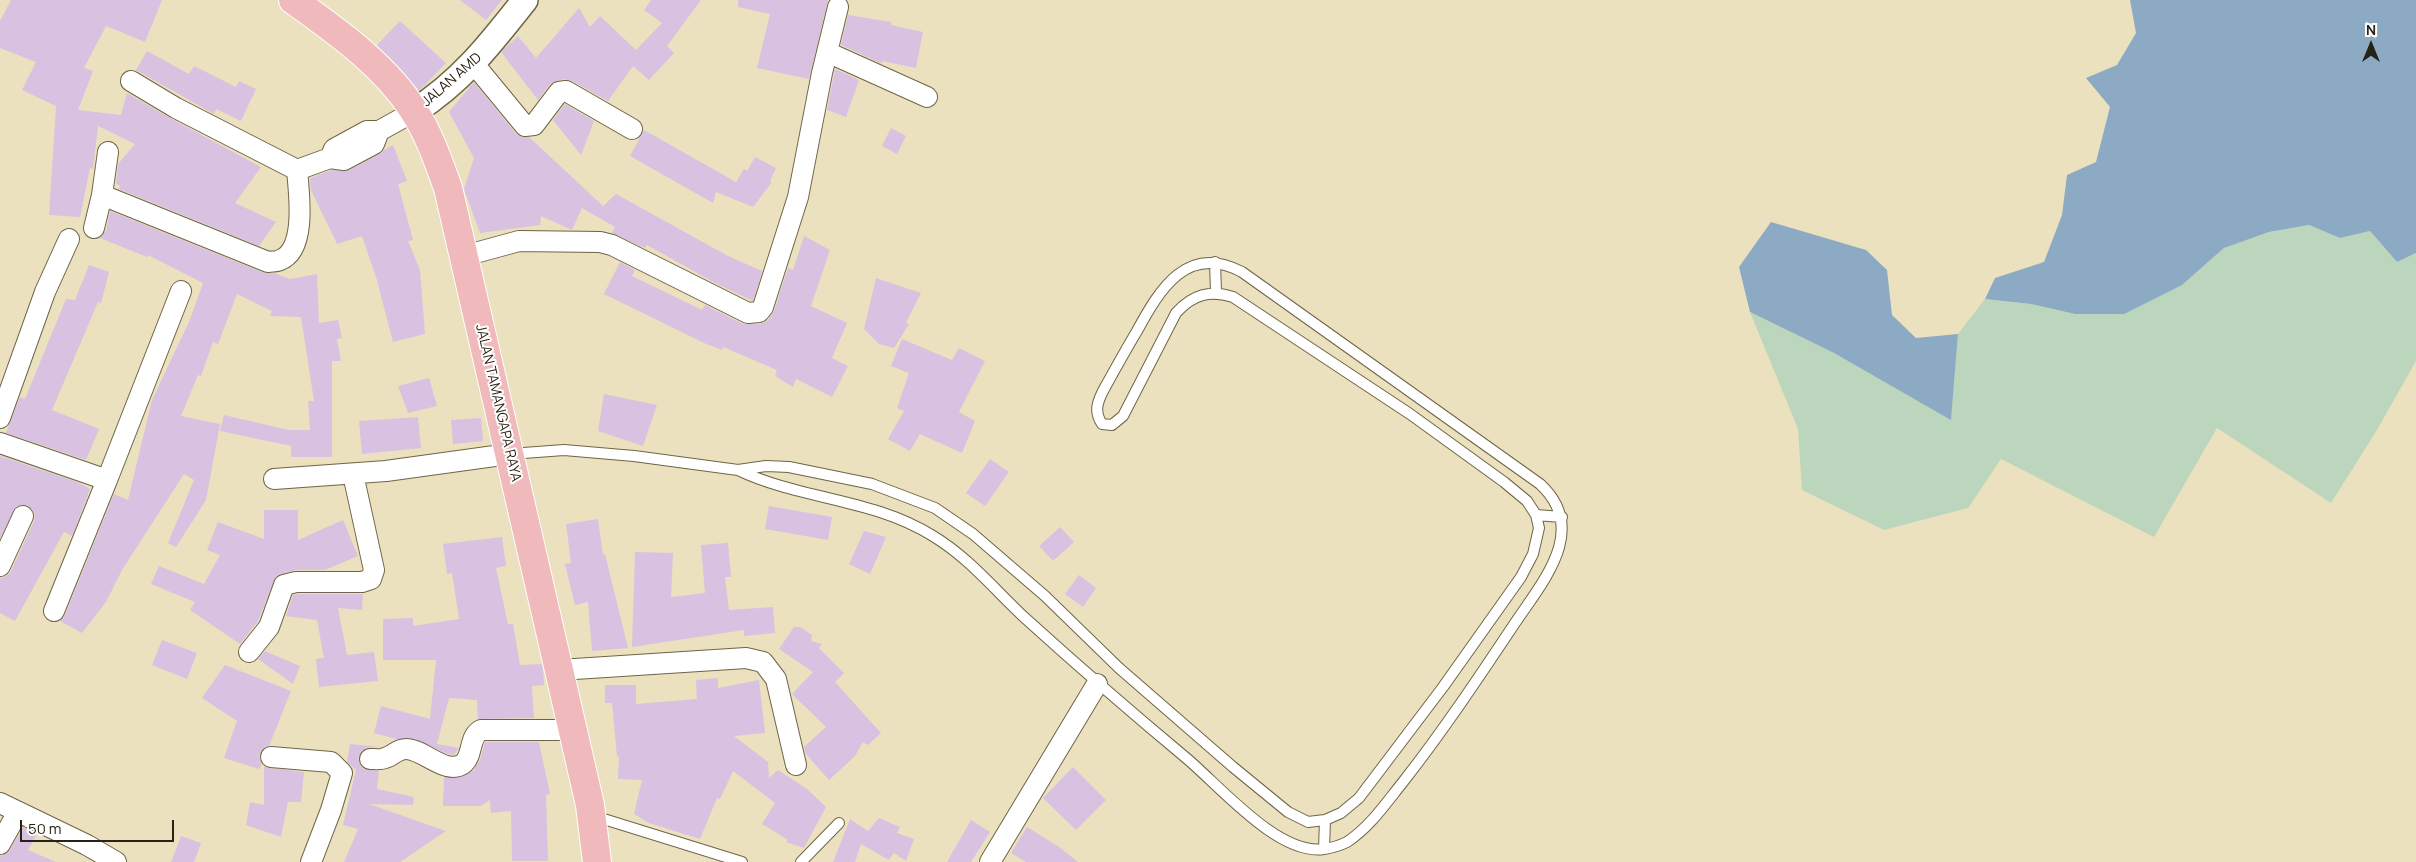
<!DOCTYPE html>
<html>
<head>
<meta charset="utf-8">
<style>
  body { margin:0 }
  #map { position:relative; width:2416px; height:862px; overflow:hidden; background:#ebe1bf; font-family:Manrope,sans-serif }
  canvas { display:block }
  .north { position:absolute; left:2346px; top:20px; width:50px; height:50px; -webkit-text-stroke:4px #fff; paint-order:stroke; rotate:0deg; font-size:14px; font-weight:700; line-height:20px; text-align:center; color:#262215 }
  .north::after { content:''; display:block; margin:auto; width:18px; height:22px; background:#262215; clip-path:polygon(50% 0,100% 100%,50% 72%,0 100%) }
  .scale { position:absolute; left:20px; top:820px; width:154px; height:22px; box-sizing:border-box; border:2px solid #262215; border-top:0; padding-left:6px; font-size:15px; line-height:18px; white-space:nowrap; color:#262215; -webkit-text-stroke:4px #fff; paint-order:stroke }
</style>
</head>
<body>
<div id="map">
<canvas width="2416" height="862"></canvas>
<div class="north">N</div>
<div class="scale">50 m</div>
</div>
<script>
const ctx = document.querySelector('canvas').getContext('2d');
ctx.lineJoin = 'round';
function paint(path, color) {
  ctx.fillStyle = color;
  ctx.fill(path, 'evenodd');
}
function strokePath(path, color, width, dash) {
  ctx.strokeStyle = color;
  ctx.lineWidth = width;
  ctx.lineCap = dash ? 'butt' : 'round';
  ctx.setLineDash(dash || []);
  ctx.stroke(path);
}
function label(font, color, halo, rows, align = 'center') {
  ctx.font = font + ' Manrope,sans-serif';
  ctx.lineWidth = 4;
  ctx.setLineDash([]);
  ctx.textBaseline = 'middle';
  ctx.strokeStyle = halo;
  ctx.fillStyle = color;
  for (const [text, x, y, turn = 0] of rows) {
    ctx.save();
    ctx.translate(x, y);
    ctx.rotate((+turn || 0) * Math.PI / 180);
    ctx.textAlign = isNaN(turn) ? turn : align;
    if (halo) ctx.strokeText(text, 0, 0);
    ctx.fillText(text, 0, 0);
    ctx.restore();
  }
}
paint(new Path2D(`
  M2309,225L2340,238L2370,231L2397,262L2416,253V361L2377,430L2331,503L2217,428L2154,537L2001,459L1968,508L1884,530L1802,490L1798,429L1750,312L1834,353L1951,419L1958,334L1985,299L2031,304L2075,314L2182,285L2224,248L2269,232Z`), '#bcd6bd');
paint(new Path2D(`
  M2130,0H2416V253L2397,262L2370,231L2340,238L2309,225L2269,232L2224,248L2182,285L2124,314H2075L2031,304L1985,299L1995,278L2044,262L2062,215L2067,175L2096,162L2110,107L2086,78L2117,65L2136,33Z
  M1771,222L1866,250L1887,270L1892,315L1916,338L1958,334L1951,420L1834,353L1750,312L1739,267Z`), '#8caac4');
paint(new Path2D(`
  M11,0H162L145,42L106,26L84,68L93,71L78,110L121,115L127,93L170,118L261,167L235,203L276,222L259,246L119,189L120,186L116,183L118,164L135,144L98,126L93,169L90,168L80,217L49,215L56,106L22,90L36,62L0,48V21Z
  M460,0H502L486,20Z
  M651,0H701L667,46L674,53L649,80L633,66L608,101L572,81L564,79L550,84L538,100L501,52L518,36L536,58L579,8L590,27L600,16L636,50L662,23L644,10Z
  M738,0H828L809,79L757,68L770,14L738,7Z
  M848,15L891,22V25L923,32L916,68L882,61V64L841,45Z
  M400,21L446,63L419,91L400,68L377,45Z
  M147,51L189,74L194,66L236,87L239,81L256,89L241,121L216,109L214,114L136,70Z
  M835,69L859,80L846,117L827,110Z
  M474,82L516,134L521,137H529L603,206L616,194L728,256L762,271L753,301L715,283L647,245L645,248L612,233L615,227L582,208L572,230L541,216L540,225L480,233L464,189L474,158L449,112Z
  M565,104L594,121L581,155L553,120Z
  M891,128L906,136L897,154L882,146Z
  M644,130L736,182L744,169L747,171L755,157L776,168L770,181L772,182L753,207L716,192L713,203L630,156Z
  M393,145L407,181L398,184L413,240L408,241L420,270L425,334L393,342L377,280L362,236L337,244L311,190L310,178L332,170H350Z
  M110,211L264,273H274L290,279L317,274L319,323L338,320L342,338L337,339L341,361H332V457H291V446L220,431L224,415L289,430H310L308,401H314L301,317L270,316L272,311L237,294L218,344L213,342L201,376L198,375L181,416L220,424L206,500L176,547L168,543L194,480L184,474L122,570L106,602L82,633L60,621L65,615L114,494L128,500L152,400L189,322L203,283L148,255L147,257L100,238L106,231Z
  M804,236L830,250L811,306L847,323L832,358L848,366L832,397L796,379L793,387L775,376L777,370L723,347L722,350L704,343L604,294L620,262L635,270L632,276L702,310L705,305L743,324H760L768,320L774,311L788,268L793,270Z
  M89,265L109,272L101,303L98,302L52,410L99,429L86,460L6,433L20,397L25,399L66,299L75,300Z
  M876,278L921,293L906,323L909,324L894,348L879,344L864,329Z
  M902,339L952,360L959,348L985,361L959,412L975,421L962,453L920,434L910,451L888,439L904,411L897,408L909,373L891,366Z
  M429,378L437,406L408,413L398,386Z
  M604,394L657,405L643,446L598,431Z
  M418,417L421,448L362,454L359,421Z
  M481,418L483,441L453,444L451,420Z
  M0,456L77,482L90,489L72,536L64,532L15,621L0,613V578L6,576L11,571L34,521L35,514L28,505L17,506L0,538Z
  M990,459L1009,472L985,506L966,493Z
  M769,506L832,517L828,540L765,529Z
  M264,510H298V540L343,520L358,556L325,570H296L276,576L258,621L240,644L190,610L195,602L151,584L159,566L204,584L220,555L207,550L218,522L264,539Z
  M598,519L603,555L605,554L628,648L592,651L588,602L575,605L565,564L571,563L566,524Z
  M1060,527L1074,542L1053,561L1039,546Z
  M864,531L886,537L870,574L849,564Z
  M502,537L506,566L496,568L508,624H513L520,665L542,664L543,670L544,685L532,686L534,718L478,719L477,700L449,698L437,744L459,748L454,755L447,754L415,739H396L374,733L381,706L430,719L436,660H383V619L413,618V626L459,619L452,573L447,574L443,544Z
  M728,543L731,577H725L729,610L773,607L775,633L744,636V630L632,647L635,552L673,553L671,597L705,593L701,545Z
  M1079,575L1096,588L1083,607L1065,594Z
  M297,594H363L362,610L338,608L347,655L374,652L378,681L319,687L316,659L324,658L317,620L286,616L293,595Z
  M794,627H800L812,635L811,641L822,644L819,648L844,673L835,682L881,733L868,745L863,742L855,756L829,780L806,754L804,747L826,727L792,694L813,672L779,649Z
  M162,640L197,653L187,679L152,665Z
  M265,651L300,666L293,684L258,659Z
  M225,665L291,691L269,746L261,751L259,756L262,764L259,769L224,758L237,721L202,698Z
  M718,678V688L759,680L765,733L734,736L768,762L769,778L778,770L807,789L826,807L804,848L786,842L788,840L762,824L775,803L733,771L720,799L717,798L700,839L649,823L634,814L642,780L618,779L619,756L617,757L612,703H605V685H636V704L697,699L696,680Z
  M485,742H539L550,794L546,795L548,861H512L511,811L491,813L490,800L481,806H443L444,777L458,778L473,771L480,760Z
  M350,744L379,747L365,748L358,758L363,769L379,771L377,789L414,797L413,805L369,804L446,831L400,862H344L358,829L343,825L356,770L347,762Z
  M264,767L304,772L301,802H288L281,837L246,825L250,802L264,805Z
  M1073,767L1106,800L1076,830L1043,798Z
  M879,818L900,827L897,833L914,839L906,861L894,853L889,860L861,844L855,862H833L850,819L868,831Z
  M971,820L990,832L971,862H947Z
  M23,827L37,834L28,850L56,862H0V856L10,850Z
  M1027,827L1059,847L1078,862H1026L1011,853Z
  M181,836L201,843L194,862H171Z`), '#d8c1e1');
const service = new Path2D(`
  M1215,262L1216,292
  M510,454L564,450L634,456L738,470L766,466L789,467L872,484L935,508L973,534L1045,596L1119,668L1233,767L1288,812L1308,822L1325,820L1341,813L1359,798L1443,687L1521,577L1533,554L1539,528L1536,515L1527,501L1504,482L1410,414L1233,297C1210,290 1193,294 1176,313L1123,416L1112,425L1102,424C1094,412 1097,403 1103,391C1114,371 1125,351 1137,331C1160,289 1187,243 1242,272L1540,484C1589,529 1544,580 1515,623C1479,677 1443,731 1403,782C1386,803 1370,827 1347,842C1341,845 1331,848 1324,849C1278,856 1219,785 1185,757C1131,712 1078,666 1025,618C995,590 968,557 933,536C872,498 801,500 738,470
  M1536,515L1562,517
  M594,816L742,862
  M1324,849L1325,820
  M801,862L839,823`);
const minor = new Path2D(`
  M827,52L927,97
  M474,64L525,126L534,125L559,92L566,91L632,129
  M131,81L176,108L297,170L330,158L344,160L374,144L379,131
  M108,152L102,195L268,262C272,261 277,262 280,260C307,250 299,193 297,170
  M330,158L334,149L367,131H379L415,111
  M94,228L102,195
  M464,256L519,241L600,242L612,245L748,313L759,312L763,307L798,197L822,73L838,7
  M0,418L45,292L69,239
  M0,443L107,480L181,291
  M274,479L386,471L509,454
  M0,566L23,516
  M54,611L107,480
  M249,652L269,627L284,585L296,582H362L371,579L374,570L353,474
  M559,670L746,658L763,662L776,679L796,765
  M271,757L331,762L342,773L331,810L311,862
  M370,759C374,759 381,760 385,758C393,756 397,749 406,749C424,749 447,777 464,763C473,755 469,736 481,730H572
  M0,803L87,845L116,862
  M0,844L18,812
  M990,862L1097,684`);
const tertiary = new Path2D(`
  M415,111C462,81 491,43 525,0`);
const primary = new Path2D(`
  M293,0C336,31 385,65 414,111C429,134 439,163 448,188L590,805L597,862`);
strokePath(service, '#6e6546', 12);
strokePath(minor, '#6e6546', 22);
strokePath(tertiary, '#6e6546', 28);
strokePath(primary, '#fff', 30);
strokePath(service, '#fff', 10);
strokePath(minor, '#fff', 20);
strokePath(tertiary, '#fff', 25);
strokePath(primary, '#f0babc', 28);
label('14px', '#262215', '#fff', [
  ["JALAN AMD",452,80,-41],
  ["JALAN TAMANGAPA RAYA",498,403,77]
]);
</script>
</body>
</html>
